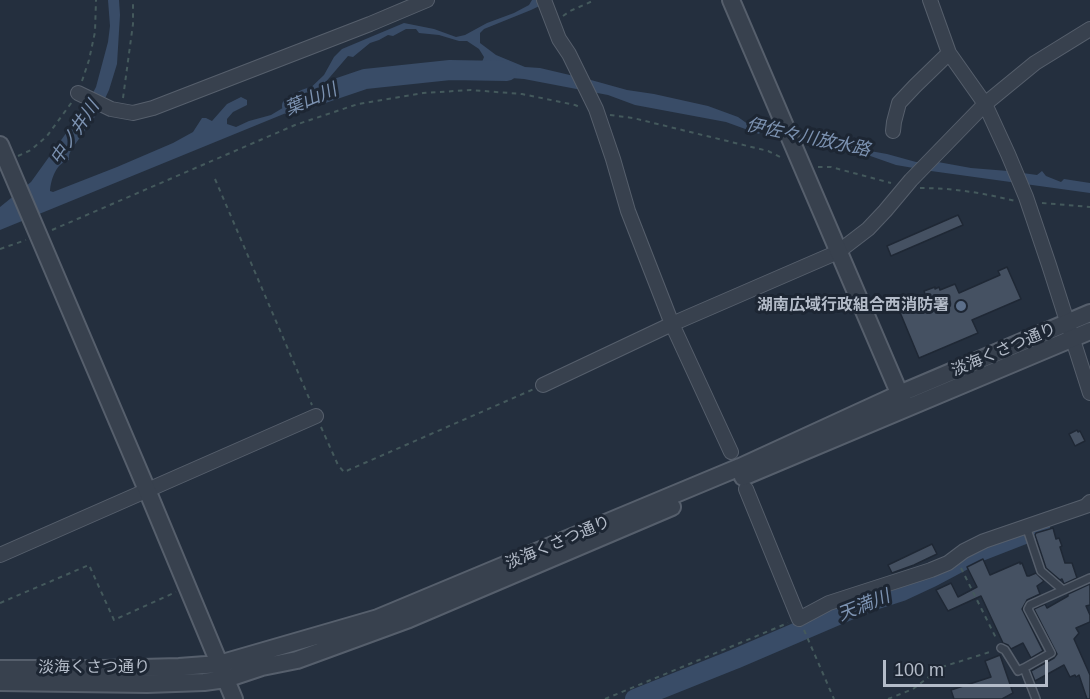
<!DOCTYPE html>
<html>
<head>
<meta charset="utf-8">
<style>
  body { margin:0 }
  #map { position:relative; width:1090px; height:699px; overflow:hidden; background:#242f3e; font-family:Helvetica,sans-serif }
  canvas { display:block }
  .scale { position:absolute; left:883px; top:660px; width:165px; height:27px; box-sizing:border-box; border:3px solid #b4bcc9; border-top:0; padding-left:8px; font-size:18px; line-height:21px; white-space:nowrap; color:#b4bcc9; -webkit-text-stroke:4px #1d2633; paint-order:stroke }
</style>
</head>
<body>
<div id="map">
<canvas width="1090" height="699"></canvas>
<div class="scale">100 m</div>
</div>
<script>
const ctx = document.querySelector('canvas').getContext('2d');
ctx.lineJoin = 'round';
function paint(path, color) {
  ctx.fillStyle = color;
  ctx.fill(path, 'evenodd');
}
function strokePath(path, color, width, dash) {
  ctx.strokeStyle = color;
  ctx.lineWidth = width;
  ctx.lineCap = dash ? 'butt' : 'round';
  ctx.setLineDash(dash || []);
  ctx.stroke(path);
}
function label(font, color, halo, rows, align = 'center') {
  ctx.font = font + ' Helvetica,"Noto Sans JP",sans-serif';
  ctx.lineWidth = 6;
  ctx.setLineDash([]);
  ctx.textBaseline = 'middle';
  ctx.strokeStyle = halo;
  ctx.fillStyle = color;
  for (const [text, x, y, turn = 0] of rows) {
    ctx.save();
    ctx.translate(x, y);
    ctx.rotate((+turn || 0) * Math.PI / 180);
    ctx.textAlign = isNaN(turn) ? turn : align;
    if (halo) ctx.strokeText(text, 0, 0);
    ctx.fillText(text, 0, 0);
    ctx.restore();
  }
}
paint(new Path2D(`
  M108,0H119L120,15L117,64L109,90L99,111L71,150L69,155V160C56,163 51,179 50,191L53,192L117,167L173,143L193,132L202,118H206L212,121L227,104L241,97L247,100V105L233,112L227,119V124L236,127L249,121L271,115L301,97L324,75L334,57L342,49L404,23L434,29L456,37L465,35L487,23L514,13L529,5L532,0H552L531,10L484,29L480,33V43L496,55L525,67L540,68L591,80L627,90L654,94L708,106L738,117L752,127L759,123L801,133L853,141L870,151L887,154L916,162H938L971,168L1008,171L1037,175L1042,171L1046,176L1061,182L1064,179L1090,183V193L931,171L896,165L859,152L850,151L843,146L762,130L759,134L726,122L635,105L608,95L524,79L485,76L482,62L484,57L479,49L467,41H459L439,35L419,33L416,29H406L393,36L388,35L379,40L370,43L353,57L348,56L318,91L313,102L0,230V207L31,182L87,104L96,87L108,42L110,26Z`), '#394c67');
strokePath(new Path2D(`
  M292,106L306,99L365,79L450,70L507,71L505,70
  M635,699L735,659L868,602L902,591L932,577L981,551L1040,528`), '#394c67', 20);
const building = new Path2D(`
  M958,215L963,225L891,256L887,246Z
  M1007,267L1021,299L972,320L978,333L919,358L897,305L925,294L924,291L935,287V289L939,287L940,290L955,284L959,293L1000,275L998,271Z
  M1077,430L1078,432L1080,431L1085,441L1075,446L1069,434Z
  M1053,528L1056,539L1059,538L1062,546L1060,547L1065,563H1072L1077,578L1064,584L1062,579L1060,580L1046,568L1035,535L1036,533Z
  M932,544L937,554L914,565L892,573L888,565Z
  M983,559L990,575L1020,562V564L1022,563L1027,576H1029L1036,573L1044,581L1037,586L1040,594L1027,600L1022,609L1043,651L1031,658L1023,643L1011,649L1008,645L1003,643L981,596L948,611L936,590L951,583L958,597L977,587L967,567Z
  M1090,584V605L1086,606L1090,615V622L1076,628L1079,633L1074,639L1090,675V699H1087L1079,675L1076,677L1075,675L1070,677L1064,665L1035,681L1031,671L1054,658L1057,654L1034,609L1045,604L1047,608L1068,596V594Z
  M1000,655L1013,693L1002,699H954L951,690L991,677L985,661Z`);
paint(building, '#455162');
strokePath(building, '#1f2835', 1.5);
const service = new Path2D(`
  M1026,526L1041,571L1063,590
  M1001,648L1005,650L1018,671L1024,668
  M1036,699L1024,668L1051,653L1028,609L1030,605L1090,578`);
const minor = new Path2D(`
  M544,0L559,39L569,54L596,109L613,159L628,211L672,324L731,452
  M930,0L949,53L985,104L1008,154L1026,197L1049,265L1090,393
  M78,93L111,109L133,113L153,108L370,24L427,0
  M893,131L894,122L899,103L915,86L949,53
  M543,385L672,324L838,252L868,229L885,211L911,180L985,104L1035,63L1090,29
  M746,489L799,619L829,603L931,570L948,563L964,551L984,541L1086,506L1090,502
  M0,555L316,416`);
const tertiary = new Path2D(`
  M731,0L903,402
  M0,145L147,490L234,699
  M743,477L1090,331
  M0,669H104L179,667L219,664L378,618L740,467L899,394L1090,313
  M0,682L147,684L204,682L226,679L262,667L297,660L409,619L672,507`);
strokePath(service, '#565f6c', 10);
strokePath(minor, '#565f6c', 16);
strokePath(tertiary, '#565f6c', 20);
strokePath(new Path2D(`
  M563,16L570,11L595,0
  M82,81L89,60L95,32L96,0
  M123,98L133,24V0
  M610,115L633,118L768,151L784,159
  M18,156L31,150L47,136L72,102
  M818,167H831L891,183
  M215,179L312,405
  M920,188C953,188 984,193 1015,201
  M1042,203L1090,207
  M52,230L295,125L358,104L423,93L471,90L522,94L575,105L582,108
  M0,249L26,240
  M321,427L338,465L344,472L534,389
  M961,568L997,640
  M0,603L89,565L114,620L176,592
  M804,630L834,699
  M605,699L788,623
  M888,699L913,689L942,667L993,651`), '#44595c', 2, [4.5, 4.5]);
strokePath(service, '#38414e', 7);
strokePath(minor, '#38414e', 14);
strokePath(tertiary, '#38414e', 16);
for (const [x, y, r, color] of [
  [961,306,6,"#5c6f8a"]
]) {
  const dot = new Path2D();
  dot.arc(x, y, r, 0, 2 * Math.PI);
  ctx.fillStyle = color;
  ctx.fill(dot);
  strokePath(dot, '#1d2633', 2);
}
label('bold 16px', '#b4bcc9', '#1d2633', [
  ["湖南広域行政組合西消防署",949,306]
], 'right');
label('16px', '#b4bcc9', '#1d2633', [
  ["淡海くさつ通り",1004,350,-23],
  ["淡海くさつ通り",558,543,-23],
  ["淡海くさつ通り",94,668]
]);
label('italic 18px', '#7c92b1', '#1d2633', [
  ["葉山川",311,100,-23],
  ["中ノ井川",75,133,-56],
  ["伊佐々川放水路",808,138,12],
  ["天満川",864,606,-22]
]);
</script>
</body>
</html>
